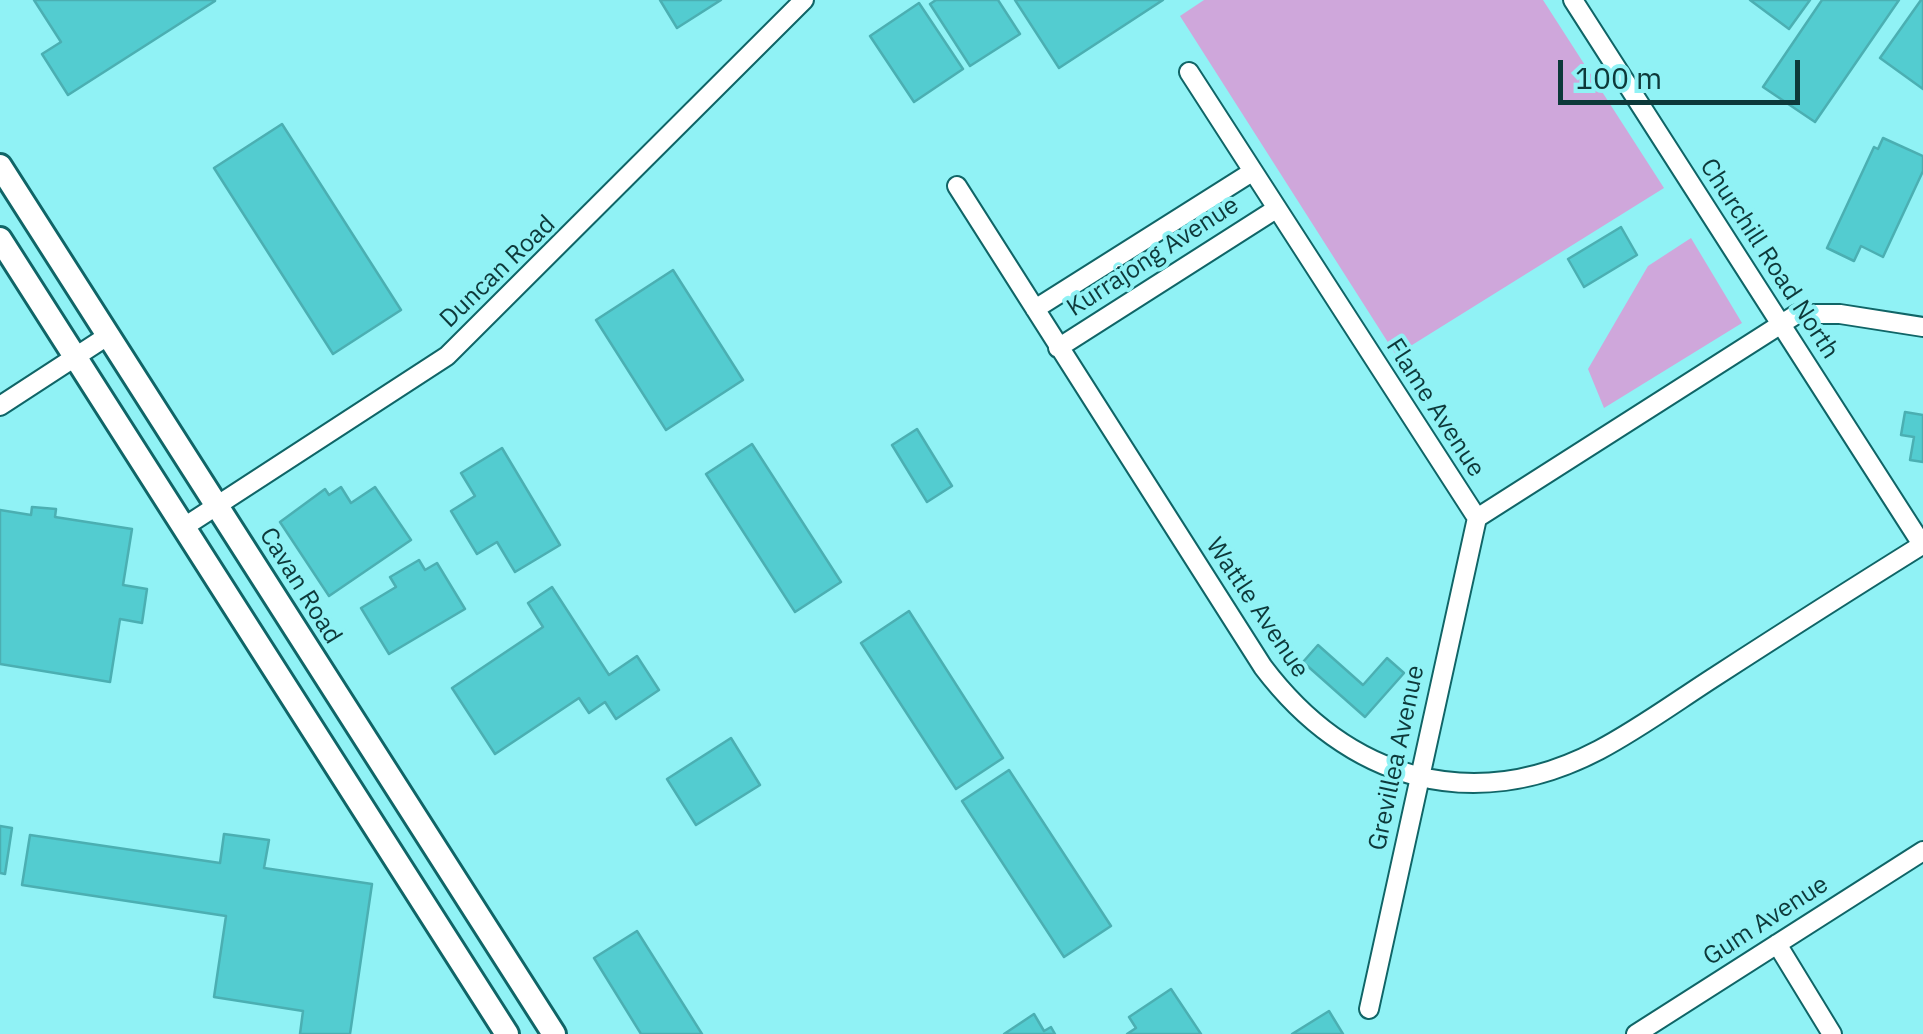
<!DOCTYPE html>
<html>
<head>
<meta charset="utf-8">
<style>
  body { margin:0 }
  #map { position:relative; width:1923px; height:1034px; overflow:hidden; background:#90f2f5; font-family:"IBM Plex Sans",sans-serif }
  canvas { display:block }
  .scale { position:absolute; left:1558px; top:60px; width:242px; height:45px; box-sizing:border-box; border:5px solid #0d393a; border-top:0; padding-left:12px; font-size:30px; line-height:35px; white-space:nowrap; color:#0d393a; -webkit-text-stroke:8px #90f2f5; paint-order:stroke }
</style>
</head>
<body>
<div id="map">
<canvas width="1923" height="1034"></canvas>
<div class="scale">100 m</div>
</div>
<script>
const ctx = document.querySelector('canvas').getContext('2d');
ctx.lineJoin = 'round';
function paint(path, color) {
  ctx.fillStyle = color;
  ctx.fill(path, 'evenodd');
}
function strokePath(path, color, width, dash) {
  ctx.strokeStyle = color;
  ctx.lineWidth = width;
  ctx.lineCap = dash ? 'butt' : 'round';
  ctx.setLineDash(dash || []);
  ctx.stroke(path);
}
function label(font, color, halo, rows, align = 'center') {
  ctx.font = font + ' "IBM Plex Sans",sans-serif';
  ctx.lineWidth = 8;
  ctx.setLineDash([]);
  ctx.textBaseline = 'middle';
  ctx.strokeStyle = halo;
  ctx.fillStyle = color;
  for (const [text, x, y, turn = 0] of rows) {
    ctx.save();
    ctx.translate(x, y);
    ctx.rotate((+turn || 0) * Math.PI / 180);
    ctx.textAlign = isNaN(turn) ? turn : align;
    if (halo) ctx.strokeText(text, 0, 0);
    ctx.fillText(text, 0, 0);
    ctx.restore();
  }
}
paint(new Path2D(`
  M1204,0H1543L1664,188L1396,355L1180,16Z
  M1691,238L1742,323L1604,408L1588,369L1648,266Z`), '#cfa7db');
const building = new Path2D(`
  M34,0H215V1L68,95L42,54L61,42Z
  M660,0H721L677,28Z
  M936,0H998L1020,34L970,66L930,4Z
  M1015,0H1163L1059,68Z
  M1750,0H1810L1789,29Z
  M1822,0H1899L1815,122L1763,87Z
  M1921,0H1923V89L1880,58Z
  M919,3L963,69L914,102L870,36Z
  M282,124L401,310L333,354L214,168Z
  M1883,138L1923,156V171L1883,257L1861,246L1854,261L1827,248L1874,147L1878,149Z
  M1621,227L1637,255L1584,287L1568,259Z
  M673,270L743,380L666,430L596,320Z
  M1905,412L1923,415V462L1910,460L1914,437L1901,435Z
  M917,429L952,486L927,502L892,445Z
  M752,444L841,582L795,612L706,474Z
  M502,448L560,545L515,572L497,542L477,554L451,511L475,496L461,473Z
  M341,487L351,503L375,487L411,540L329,596L280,522L325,489L329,495Z
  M32,507L56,509L55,517L132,529L123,585L147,589L142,623L120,619L110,682L0,664V510L31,515Z
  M419,560L425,570L437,563L465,609L389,654L361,608L396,587L390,577Z
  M552,587L609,675L637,656L659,690L616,719L605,702L589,713L579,698L495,754L452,688L543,627L528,603Z
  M909,611L1003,758L956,789L861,643Z
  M1318,645L1363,685L1387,658L1404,673L1365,717L1303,662Z
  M731,738L760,785L696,825L667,779Z
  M1009,770L1111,926L1064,957L962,801Z
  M0,826L12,828L5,874L0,873Z
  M224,834L269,840L264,868L372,884L350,1034H300L303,1011L214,997L226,916L22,885L30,835L220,863Z
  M637,931L702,1034H641L594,958Z
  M1171,989L1201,1034H1127L1136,1028L1129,1017Z
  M1329,1011L1343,1034H1292Z
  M1034,1014L1044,1031L1051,1027L1055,1034H1004Z`);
paint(building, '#53ccd0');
strokePath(building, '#4bafb2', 2.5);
const minor = new Path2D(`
  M1573,0L1923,546
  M1189,72L1477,518L1797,314H1840L1923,327
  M957,186L1263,667C1347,778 1471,817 1599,750C1639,729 1677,701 1716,676C1784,632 1853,588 1922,545
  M1035,309L1252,172
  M1058,348L1276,209
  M0,406L109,335
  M184,527L447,356L804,0
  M1777,944L1832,1034
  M1369,1009L1477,518
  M1636,1034L1923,851`);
const major = new Path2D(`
  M0,166L554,1034
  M0,239L507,1034`);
strokePath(minor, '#106567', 22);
strokePath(major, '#106567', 28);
strokePath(minor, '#fff', 18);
strokePath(major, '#fff', 22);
label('25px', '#0d393a', '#90f2f5', [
  ["Kurrajong Avenue",1153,257,-33],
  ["Churchill Road North",1769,259,57],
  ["Duncan Road",498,272,-44],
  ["Flame Avenue",1435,408,57],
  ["Cavan Road",300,586,58],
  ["Wattle Avenue",1257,608,56],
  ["Grevillea Avenue",1397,758,-78],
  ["Gum Avenue",1766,921,-33]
]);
</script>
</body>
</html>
